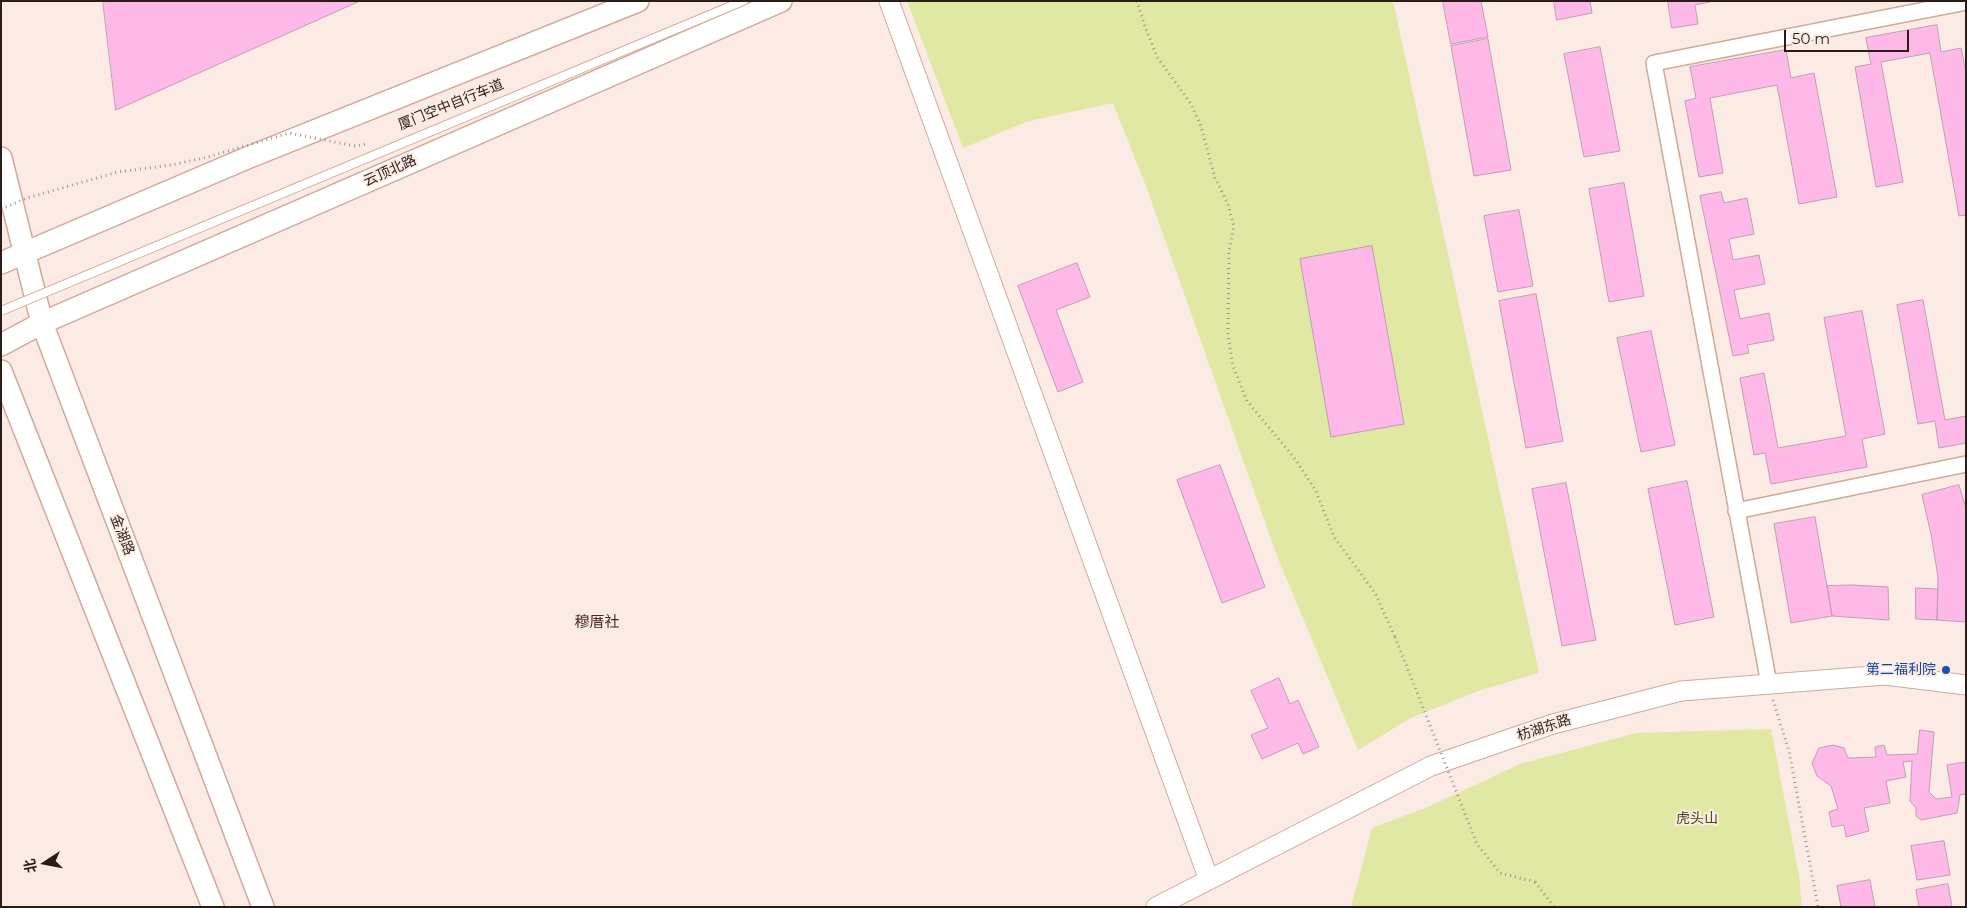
<!DOCTYPE html>
<html>
<head>
<meta charset="utf-8">
<style>
  body { margin:0 }
  #map { position:relative; width:1967px; height:908px; overflow:hidden; background:#fcebe5; font-family:Montserrat,"Noto Sans SC",sans-serif }
  canvas { display:block }
  .frame { position:absolute; inset:0; border:2px solid #2b1c17; pointer-events:none }
  .north { position:absolute; left:20px; top:838px; width:50px; height:50px; -webkit-text-stroke:4px #fcebe5; paint-order:stroke; rotate:259deg; font-size:14px; font-weight:700; line-height:20px; text-align:center; color:#2b1c17 }
  .north::after { content:''; display:block; margin:auto; width:18px; height:22px; background:#2b1c17; clip-path:polygon(50% 0,100% 100%,50% 72%,0 100%) }
  .scale { position:absolute; left:1784px; top:30px; width:125px; height:22px; box-sizing:border-box; border:2px solid #2b1c17; border-top:0; padding-left:6px; font-size:15px; line-height:18px; white-space:nowrap; color:#2b1c17; -webkit-text-stroke:4px #fcebe5; paint-order:stroke }
</style>
</head>
<body>
<div id="map">
<canvas width="1967" height="908"></canvas>
<div class="frame"></div>
<div class="north">北</div>
<div class="scale">50 m</div>
</div>
<script>
const ctx = document.querySelector('canvas').getContext('2d');
ctx.lineJoin = 'round';
function paint(path, color) {
  ctx.fillStyle = color;
  ctx.fill(path, 'evenodd');
}
function strokePath(path, color, width, dash) {
  ctx.strokeStyle = color;
  ctx.lineWidth = width;
  ctx.lineCap = dash ? 'butt' : 'round';
  ctx.setLineDash(dash || []);
  ctx.stroke(path);
}
function label(font, color, halo, rows, align = 'center') {
  ctx.font = font + ' Montserrat,"Noto Sans SC",sans-serif';
  ctx.lineWidth = 4;
  ctx.setLineDash([]);
  ctx.textBaseline = 'middle';
  ctx.strokeStyle = halo;
  ctx.fillStyle = color;
  for (const [text, x, y, turn = 0] of rows) {
    ctx.save();
    ctx.translate(x, y);
    ctx.rotate((+turn || 0) * Math.PI / 180);
    ctx.textAlign = isNaN(turn) ? turn : align;
    if (halo) ctx.strokeText(text, 0, 0);
    ctx.fillText(text, 0, 0);
    ctx.restore();
  }
}
paint(new Path2D(`
  M907,1H1393L1539,673L1478,691L1411,718L1358,750L1277,556L1146,186L1113,103L1029,121L963,148Z
  M1771,729L1799,875L1802,907H1351L1372,828L1430,806L1520,764L1636,733Z`), '#e1e8a4');
const building = new Path2D(`
  M103,1H360L116,110Z
  M1443,1H1481L1488,37L1451,44Z
  M1554,1H1590L1592,13L1557,20Z
  M1668,1H1714L1695,5L1698,24L1672,28Z
  M1937,25L1941,52L1961,48L1966,72V215L1959,216L1930,53L1881,62L1903,182L1876,187L1855,67L1871,64L1866,38Z
  M1488,39L1511,170L1474,176L1451,46Z
  M1600,47L1620,151L1584,157L1564,54Z
  M1786,50L1791,78L1814,73L1837,197L1799,204L1777,85L1710,98L1723,173L1699,177L1685,101L1696,98L1690,67Z
  M1624,183L1644,296L1609,302L1589,189Z
  M1721,192L1724,203L1747,198L1754,234L1729,239L1733,260L1759,255L1765,284L1734,290L1740,319L1769,313L1774,340L1747,345L1749,353L1733,356L1700,196Z
  M1519,210L1533,286L1498,292L1484,216Z
  M1372,246L1404,424L1331,437L1300,259Z
  M1077,263L1090,297L1056,310L1083,382L1058,392L1018,286Z
  M1536,294L1563,441L1526,448L1499,301Z
  M1923,300L1945,420L1966,416V443L1939,448L1935,421L1918,424L1897,305Z
  M1862,311L1885,434L1862,439L1867,467L1771,484L1765,453L1754,455L1740,378L1764,373L1778,448L1846,436L1824,318Z
  M1651,331L1675,445L1641,452L1617,338Z
  M1220,465L1265,587L1222,603L1177,480Z
  M1687,481L1714,617L1675,625L1648,489Z
  M1566,483L1596,640L1562,646L1532,489Z
  M1959,485L1966,508V622L1937,620L1938,577L1931,534L1922,495Z
  M1815,517L1832,616L1791,623L1774,524Z
  M1852,585L1888,587L1889,620L1832,616L1827,586Z
  M1916,588L1938,589L1937,620L1916,619Z
  M1279,678L1290,704L1298,700L1319,747L1303,754L1298,743L1262,759L1251,735L1268,728L1251,691Z
  M1920,730L1934,732L1929,792L1936,799L1952,797L1947,765L1966,762V794L1960,795L1957,813L1921,820L1916,816V808L1910,801L1912,761L1903,762L1906,777L1886,781L1890,803L1864,808L1869,831L1846,837L1844,825L1832,827L1829,812L1838,809L1831,786L1817,776L1812,763L1819,748L1833,745L1844,748L1848,758L1876,757L1875,747L1884,745L1887,755L1917,754Z
  M1944,841L1950,875L1917,880L1911,846Z
  M1870,880L1875,907H1841L1837,886Z
  M1948,884L1952,907H1919L1916,890Z`);
paint(building, '#ffb9e9');
strokePath(building, '#bf9db4', 1);
const minor = new Path2D(`
  M1736,511L1966,464
  M1769,684L1654,63L1966,2`);
const tertiary = new Path2D(`
  M889,1L1209,880
  M1156,907L1431,766L1553,724L1681,691L1885,675L1966,685`);
const secondary = new Path2D(`
  M1,158L42,323L263,907
  M1,263L247,158L638,1
  M1,345L42,323L781,1
  M1,371L213,907`);
strokePath(minor, '#cfa99a', 18);
strokePath(tertiary, '#cfa99a', 21);
strokePath(secondary, '#cfa99a', 24);
strokePath(new Path2D(`
  M1137,1L1144,24L1157,57L1191,104L1201,126L1215,178L1228,204L1234,226L1229,251L1228,335L1233,366L1247,401L1296,460L1316,491L1334,537L1375,593L1395,637
  M1773,700L1789,751L1818,907
  M1535,882L1554,907`), '#a2918c', 3, [1, 4]);
strokePath(minor, '#fff', 15);
strokePath(tertiary, '#fff', 19);
strokePath(secondary, '#fff', 21);
const serviceBridge = new Path2D(`
  M1,311L743,1`);
strokePath(serviceBridge, '#cfa99a', 10, []);
strokePath(new Path2D(`
  M1,209L27,198L118,172L171,165L208,157L289,133L355,146L367,144
  M1395,637L1477,844L1500,873L1535,882`), '#a2918c', 3, [1, 4]);
strokePath(serviceBridge, '#fff', 8);
for (const [x, y, r, color] of [
  [1946,670,5,"#1a4fb4"]
]) {
  const dot = new Path2D();
  dot.arc(x, y, r, 0, 2 * Math.PI);
  ctx.fillStyle = color;
  ctx.fill(dot);
  strokePath(dot, '#fcebe5', 2);
}
label('14px', '#2b1c17', '#fcebe5', [
  ["厦门空中自行车道",451,105,-22],
  ["云顶北路",390,171,-24],
  ["金湖路",122,535,69],
  ["枋湖东路",1544,728,-18]
]);
label('14px', '#164399', '#fcebe5', [
  ["第二福利院",1936,670]
], 'right');
label('14px', '#44480d', '#fcebe5', [
  ["虎头山",1697,819]
]);
label('15px', '#47281d', '#fcebe5', [
  ["穆厝社",597,623]
]);
</script>
</body>
</html>
